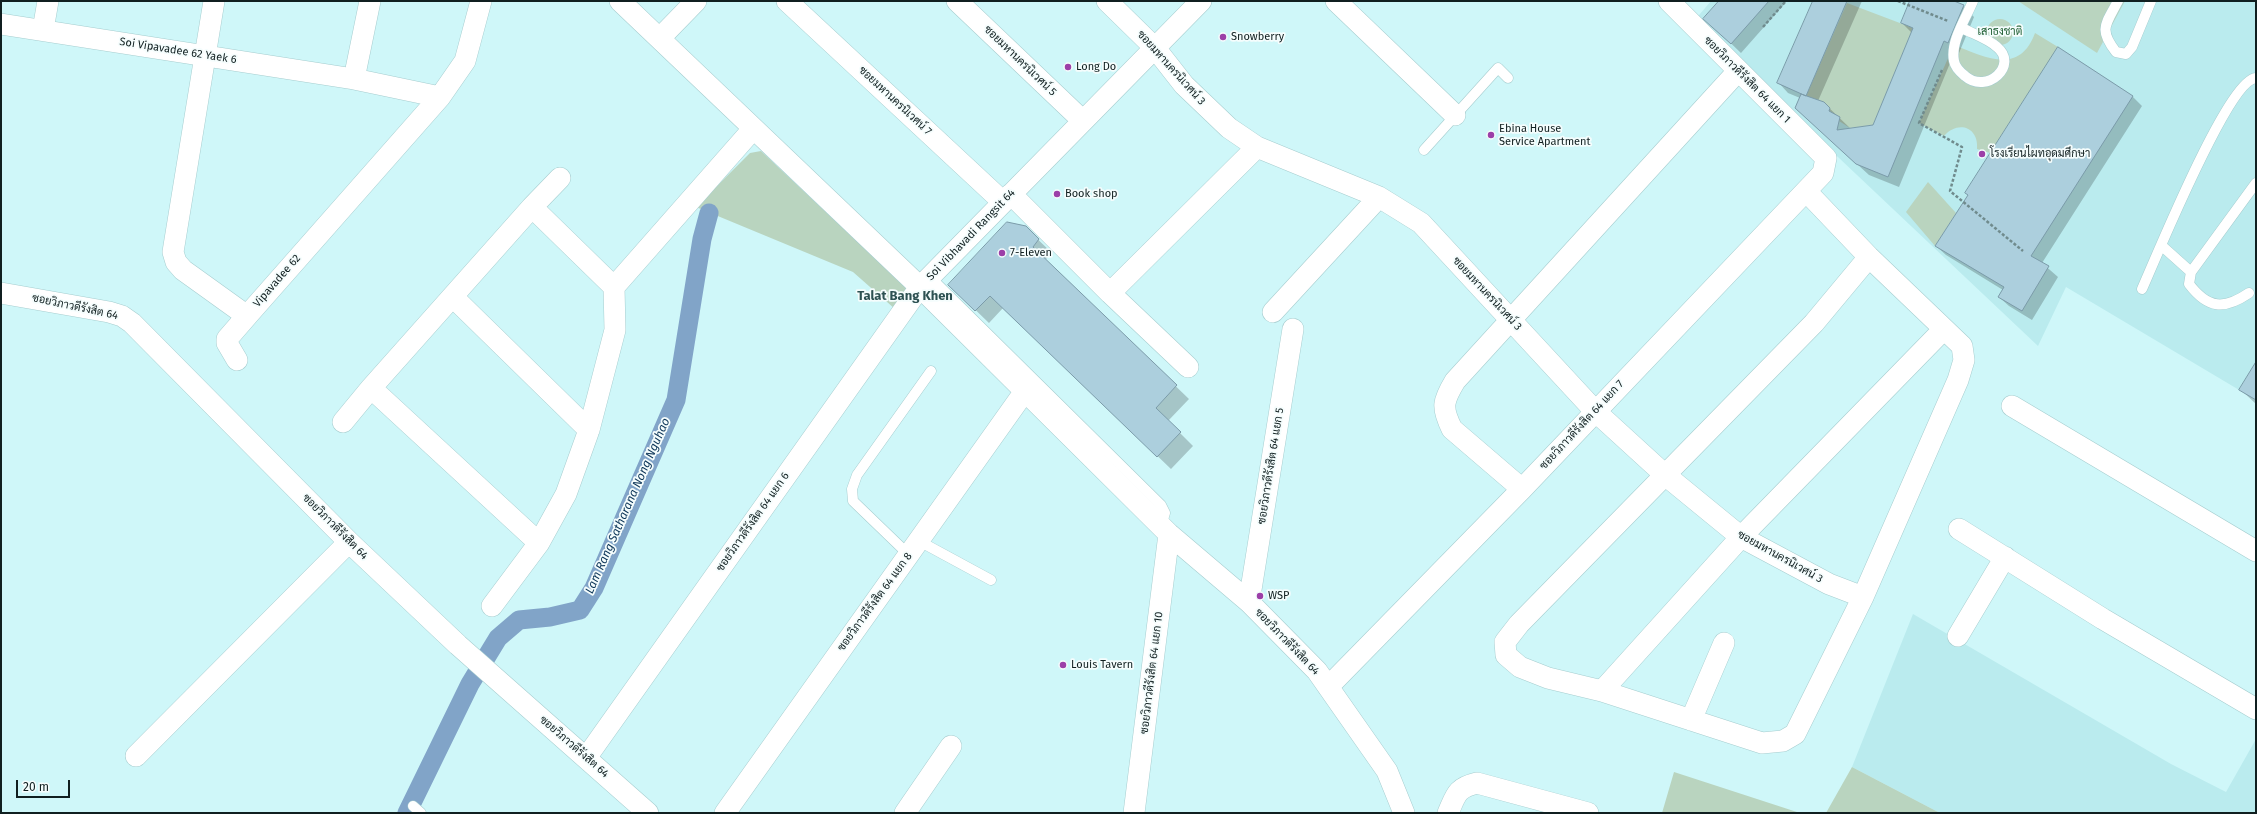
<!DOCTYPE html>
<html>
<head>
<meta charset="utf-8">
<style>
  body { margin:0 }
  #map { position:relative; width:2257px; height:814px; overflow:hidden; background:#cff7f9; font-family:"Fira Sans",sans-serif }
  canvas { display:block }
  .frame { position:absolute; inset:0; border:2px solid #101f20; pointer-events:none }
  .scale { position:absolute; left:16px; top:780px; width:54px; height:18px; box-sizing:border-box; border:2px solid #101f20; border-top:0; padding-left:5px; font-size:12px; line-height:14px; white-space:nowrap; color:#101f20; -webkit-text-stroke:3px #f5fdfd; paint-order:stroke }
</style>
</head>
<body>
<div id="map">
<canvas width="2257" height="814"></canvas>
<div class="frame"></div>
<div class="scale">20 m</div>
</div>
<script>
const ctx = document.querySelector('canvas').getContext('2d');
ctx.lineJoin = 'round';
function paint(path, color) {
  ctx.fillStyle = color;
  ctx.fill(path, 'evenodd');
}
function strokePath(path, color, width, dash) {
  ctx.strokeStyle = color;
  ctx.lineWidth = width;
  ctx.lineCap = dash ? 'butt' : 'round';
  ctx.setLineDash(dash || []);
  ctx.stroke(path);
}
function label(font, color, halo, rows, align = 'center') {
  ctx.font = font + ' "Fira Sans",Sarabun,sans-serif';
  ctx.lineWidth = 3.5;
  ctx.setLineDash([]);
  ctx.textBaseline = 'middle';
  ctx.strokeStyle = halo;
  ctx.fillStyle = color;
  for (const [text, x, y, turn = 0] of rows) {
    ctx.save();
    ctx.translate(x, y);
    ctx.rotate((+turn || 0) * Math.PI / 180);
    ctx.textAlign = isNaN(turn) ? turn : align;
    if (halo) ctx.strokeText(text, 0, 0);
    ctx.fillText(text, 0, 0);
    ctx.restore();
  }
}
paint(new Path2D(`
  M1711,1H2256V400L2066,287L2038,346L1694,21Z
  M1913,614L2171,764L2226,792L2256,739V813H1940L1852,767Z`), '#baebee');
paint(new Path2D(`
  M2018,1H2125L2097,53Z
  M1847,3L1913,28L1873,125L1850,128L1839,121L1840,117L1829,111L1830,108L1824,102L1806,96Z
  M1987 32a13 13 0 1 1 26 0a13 13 0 1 1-26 0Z
  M2035,33L2058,47L1990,153L1977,149C1979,127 1958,120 1944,136L1919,123L1954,45C1985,57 2019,76 2035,33Z
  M761,151L909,290L895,309L853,272L696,207L750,153Z
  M1928,182L1956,213L1935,246L1906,212Z
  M1852,767L1940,813H1826Z
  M1674,772L1800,813H1662Z`), '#b9d4bf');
paint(new Path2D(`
  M1720,1H1787L1741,53L1715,28Z
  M1815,1H1862L1818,101L1824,103L1851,129L1874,126L1912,33L1902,23L1911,1H1951L1963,6L1974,17L1959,53L1955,51L1899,187L1869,175L1796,108L1800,98L1788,93L1779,83Z
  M2132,96L2142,106L2042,263L2058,277L2032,320L2009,306L1999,297L2003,290L1946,255L1936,246Z
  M1025,227L1052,253L1045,260L1189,399L1168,421L1193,446L1171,469L1003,308L989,323L962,297Z
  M2256,364V404L2241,390Z`), '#0003');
strokePath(new Path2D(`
  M407,813L470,684L498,638L519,620L550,617L580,610L594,588L676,400L702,239L709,213`), '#81a4c8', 19);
const building = new Path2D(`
  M1719,1H1769L1731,44L1703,19Z
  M1813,1H1847L1806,96L1777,83Z
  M1910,1H1954L1964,5L1948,43L1944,41L1888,177L1856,164L1795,108L1801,94L1824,102L1830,108L1829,111L1840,117L1837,130L1873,125L1913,28L1901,23Z
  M2058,47L2133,96L2031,256L2049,266L2022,311L1998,297L2004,287L1935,246L1968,195L1965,193Z
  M1007,222L1026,226L1039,239L1033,247L1177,385L1156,408L1181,432L1157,457L990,296L975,311L948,285Z
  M2256,362V400L2239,390Z`);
paint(building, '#accfdd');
strokePath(building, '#7b9ba9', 1);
const service = new Path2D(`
  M2118,1C2106,24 2098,29 2116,52L2126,54L2132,47L2151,1
  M1962,28C1973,34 1987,38 1997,47C2019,65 1987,95 1965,76C1960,72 1955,67 1954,61C1950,42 1966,18 1973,1
  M1424,150L1498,68L1508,78
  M2162,246L2191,272
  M930,277L1161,505L1165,513L1161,526
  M2142,289C2156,258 2228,80 2256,78
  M2249,293C2224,310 2208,309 2189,284L2191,272L2256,183
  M919,541L991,580
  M909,555L853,501L852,489L857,475L931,371
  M413,806L421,813`);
const minor = new Path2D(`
  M214,1L173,252L176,262L183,270L247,316L440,97L465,61L481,1
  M620,1L920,287L1169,534L1249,602L1317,671L1387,771L1404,813
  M787,1L1003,202
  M957,1L1083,121
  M1107,1L1155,48L1184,85L1229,128L1257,147L1379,197L1421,223L1595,411L1664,474L1741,537L1829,584L1863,597
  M1336,1L1455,115
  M1,24L354,79L440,97
  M43,30L48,1
  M660,38L696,1
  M354,79L370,1
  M1806,191L1869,257L1962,346L1964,360L1958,380L1863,597L1795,734L1783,741L1762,743L1602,691L1548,678L1520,667L1506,655L1505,642L1519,624L1814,323L1869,257
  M1011,194L1110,293L1257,147
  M532,207L560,178
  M1,293L109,312L122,316L132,323L349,542L458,645L648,813
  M1110,293L1188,367
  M453,297L589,430
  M1273,312L1379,197
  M237,360L227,343V339L247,316
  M371,388L539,543
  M2012,406L2256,551
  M343,422L371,388L532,207L614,287
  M1522,489L1452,429C1441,407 1443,401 1455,381L1738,71
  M1959,529L2103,619L2256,709
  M1249,602L1293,329
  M492,606L539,543L566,494L589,430L615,330L614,287L753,129
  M1958,636L2005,557
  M1328,687L1522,489L1823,173L1826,158L1669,1
  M1602,691L1741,537L1944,329
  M1691,720L1724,643
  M136,756L349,542
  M586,758L920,287L1201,1
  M725,813L1025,391
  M905,813L951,746
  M1134,813L1169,534
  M1448,813C1456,795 1456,788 1477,783L1588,813`);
strokePath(service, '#a6cdcf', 11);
strokePath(minor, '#a6cdcf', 22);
strokePath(new Path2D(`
  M1898,1L1948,21
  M1763,27L1786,1
  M1942,70L1919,123L1962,147L1950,191L2023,251`), '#708b8d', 2.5, [3, 2]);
strokePath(service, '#fff', 10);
strokePath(minor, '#fff', 21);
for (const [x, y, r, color] of [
  [1223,37,4,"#9c3fa8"],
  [1068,67,4,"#9c3fa8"],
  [1491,135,4,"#9c3fa8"],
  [1982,154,4,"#9c3fa8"],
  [1057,194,4,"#9c3fa8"],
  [1002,253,4,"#9c3fa8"],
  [1260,596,4,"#9c3fa8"],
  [1063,665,4,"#9c3fa8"]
]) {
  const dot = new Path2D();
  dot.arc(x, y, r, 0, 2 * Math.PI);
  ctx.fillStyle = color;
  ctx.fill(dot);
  strokePath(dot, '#f5fdfd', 1.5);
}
label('11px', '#205f34', '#f5fdfd', [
  ["เสาธงชาติ",2000,32]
]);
label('11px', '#101f20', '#f5fdfd', [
  ["Snowberry",1231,37],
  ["Long Do",1076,67],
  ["Ebina House",1499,129],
  ["Service Apartment",1499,142],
  ["โรงเรียนไผทอุดมศึกษา",1990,154],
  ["Book shop",1065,194],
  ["7-Eleven",1010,253],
  ["WSP",1268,596],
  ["Louis Tavern",1071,665]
], 'left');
label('11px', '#101f20', '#f5fdfd', [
  ["Soi Vipavadee 62 Yaek 6",178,51,9],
  ["ซอยมหานครนิเวศน์ 5",1020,61,44],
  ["ซอยมหานครนิเวศน์ 3",1171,68,48],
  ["ซอยวิภาวดีรังสิต 64 แยก 1",1747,80,45],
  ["ซอยมหานครนิเวศน์ 7",895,101,43],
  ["Soi Vibhavadi Rangsit 64",971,235,-46],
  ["Vipavadee 62",277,281,-49],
  ["ซอยมหานครนิเวศน์ 3",1487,294,47],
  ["ซอยวิภาวดีรังสิต 64",75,307,12],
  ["ซอยวิภาวดีรังสิต 64 แยก 7",1582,425,-47],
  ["ซอยวิภาวดีรังสิต 64 แยก 5",1271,466,-81],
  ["ซอยวิภาวดีรังสิต 64 แยก 6",753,522,-55],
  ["ซอยวิภาวดีรังสิต 64",335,527,45],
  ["ซอยมหานครนิเวศน์ 3",1780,557,29],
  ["ซอยวิภาวดีรังสิต 64 แยก 8",875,602,-54],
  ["ซอยวิภาวดีรังสิต 64",1287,642,46],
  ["ซอยวิภาวดีรังสิต 64 แยก 10",1152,673,-83],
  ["ซอยวิภาวดีรังสิต 64",574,747,41]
]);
label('italic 12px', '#0b3457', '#f5fdfd', [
  ["Lam Rang Satharana Nong Nguhao",628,506,-66]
]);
label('bold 13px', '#2d5152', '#f5fdfd', [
  ["Talat Bang Khen",905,296]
]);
</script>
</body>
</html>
